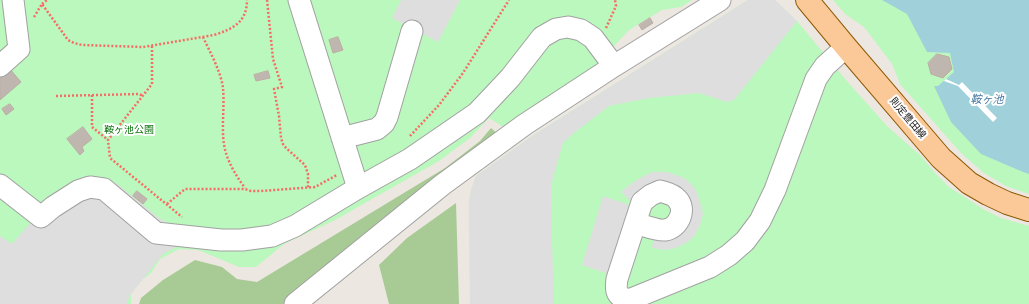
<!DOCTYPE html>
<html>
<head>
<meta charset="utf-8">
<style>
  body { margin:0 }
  canvas { display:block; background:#ece7e0 }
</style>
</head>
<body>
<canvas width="1029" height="304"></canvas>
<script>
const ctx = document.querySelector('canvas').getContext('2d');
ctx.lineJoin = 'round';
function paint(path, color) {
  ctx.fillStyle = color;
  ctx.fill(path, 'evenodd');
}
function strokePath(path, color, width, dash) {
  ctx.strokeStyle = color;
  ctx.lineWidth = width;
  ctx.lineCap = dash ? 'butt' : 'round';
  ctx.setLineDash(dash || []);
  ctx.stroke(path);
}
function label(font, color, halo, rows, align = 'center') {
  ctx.font = font + ' Ubuntu,"Noto Sans JP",sans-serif';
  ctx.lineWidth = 4;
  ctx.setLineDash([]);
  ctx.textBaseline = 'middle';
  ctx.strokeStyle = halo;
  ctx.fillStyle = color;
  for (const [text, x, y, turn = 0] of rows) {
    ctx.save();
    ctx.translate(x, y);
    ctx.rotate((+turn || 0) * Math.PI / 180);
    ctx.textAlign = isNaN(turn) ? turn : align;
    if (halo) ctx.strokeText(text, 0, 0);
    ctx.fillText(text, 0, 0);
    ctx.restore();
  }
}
paint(new Path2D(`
  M491,128L499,135L287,304H139L141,298L163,280L195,260L222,267L237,279L257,282L445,168L480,141Z
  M456,203L459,304H389L379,265L407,238Z`), '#a8cb95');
paint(new Path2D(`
  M0,0H692L681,7L662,10L629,30L588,74L505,128L489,118L470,138L439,161L335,220L284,244L256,267H239L198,250L179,249L160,259L151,273L143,279L131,294V304H0Z
  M748,0H775L797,21L846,80L887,126L921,156L934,172L949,187L983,209L1001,218L1029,226V304H470L469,202L471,190L476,176L532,136Z
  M833,0H1029V194L1006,186L984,173L961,153L900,84L892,64L864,27L845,14Z`), '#bbf8bd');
paint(new Path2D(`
  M401,0H460L438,42L392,18Z
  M748,0H775L797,21L734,100L727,102L699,93L649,98L609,106L575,132L563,143L551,185V211L554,304H470L469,202L471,190L476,176L532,136Z
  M652,172H667L684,178L691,184L696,190L700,202L703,214L700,225L695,235L688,242L676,248L665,250L652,248L654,236L689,207L634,196L631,201L621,192L632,183L642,177Z
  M93,176L105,179L117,184L159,218L169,224L184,247H176L163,254L130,295L127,304H0V236L12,244L51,199L81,180Z
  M603,196L630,205L608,274L582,265Z`), '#dedede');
paint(new Path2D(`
  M882,0H1029V174L1023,172L981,154L951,122L934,86H938L954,72L950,53L927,52L907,14Z`), '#a0d0da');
paint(new Path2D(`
  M946,79L959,85L962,82L997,118L993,122L958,86L944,81Z`), '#fff');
const building = new Path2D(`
  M650,18L653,23L642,30L639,25Z
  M338,37L343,50L333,53L329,40Z
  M937,54L949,57L952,69L943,78L931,74L928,63Z
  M9,68L21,82L0,100V76Z
  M268,71L270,78L256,81L254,75Z
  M10,104L14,109L6,115L2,109Z
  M83,127L92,139L82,147L84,151L80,155L67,139Z
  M137,191L147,199L143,204L133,196Z`);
paint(building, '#c0b6b0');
strokePath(building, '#bdada3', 1);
const minor = new Path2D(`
  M299,0L358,188
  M0,66L19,49L13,0
  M342,138L377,129L384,123L387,117L412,31
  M0,185L41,217L53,207L78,191L90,187L104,189L156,233L221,240H242L272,236L295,226L358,188L410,159L477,113L510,78L542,37L556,29L568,27L581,30L593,38L614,66
  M629,300C617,297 615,292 617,279L642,202L651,195L660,191C666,193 673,194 677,199C687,209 679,228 665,230C657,231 643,225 635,223
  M295,304L442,185L524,125L614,66L720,0
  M625,304L629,300L710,267L729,255L745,241L760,221L775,190L816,79L825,66L846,47`);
const major = new Path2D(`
  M807,0L846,47L941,158L969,183L988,194L1007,203L1029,210`);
strokePath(minor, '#a1a1a1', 23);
strokePath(major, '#8e5803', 24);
strokePath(new Path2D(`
  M267,0L273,59L282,87L274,89L279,116L281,138L283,144L286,148L305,165L308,174V188
  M42,4L47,0
  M34,17L42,4L68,40L74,43L82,45L143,47L214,35C233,29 247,22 247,0
  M606,28L616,6L615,0
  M203,37C210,52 221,72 223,88C225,109 220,134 226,153C230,166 237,177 245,188
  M152,46V84L108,140L110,158L182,217
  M92,95V127L108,140
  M56,96L139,94L143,96
  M410,136L439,105L463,73L509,0
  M167,204L185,189H245L251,191H261L315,187L337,175`), '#f76c66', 2.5, [2, 2]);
strokePath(minor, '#fff', 21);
strokePath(major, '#fac997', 22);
label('10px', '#1a1a1a', '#fff', [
  ["則定豊田線",908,118,50]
]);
label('10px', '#0d740f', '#fff', [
  ["鞍ヶ池公園",129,130]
]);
label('italic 11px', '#4779a0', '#fff', [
  ["鞍ヶ池",987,99]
]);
</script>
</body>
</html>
